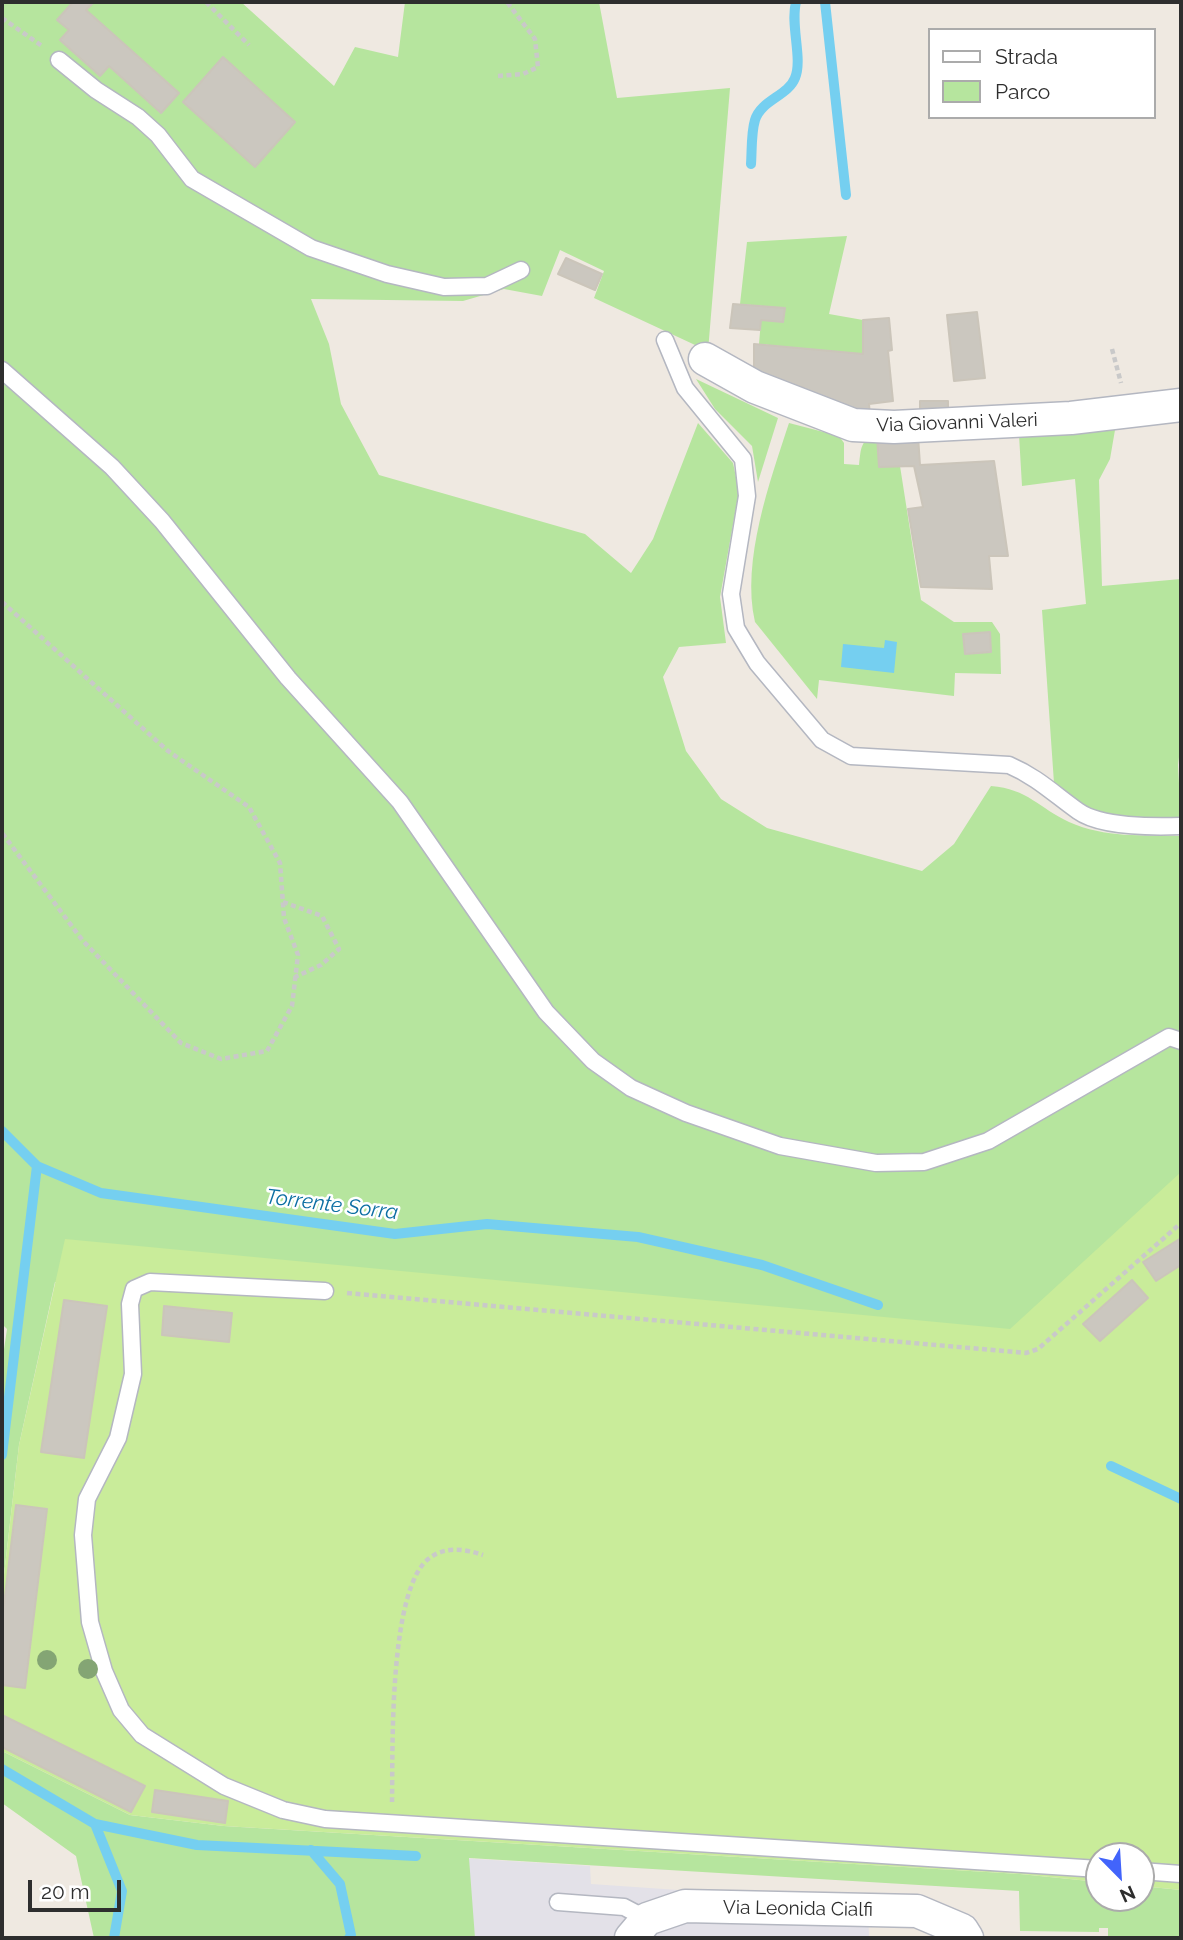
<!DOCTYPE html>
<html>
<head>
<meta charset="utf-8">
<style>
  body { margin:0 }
  #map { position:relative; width:1183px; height:1940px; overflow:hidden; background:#efe9e1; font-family:Raleway,sans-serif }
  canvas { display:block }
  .frame { position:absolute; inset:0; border:4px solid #2e2e2e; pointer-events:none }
  .legend { position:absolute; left:928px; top:28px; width:228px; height:91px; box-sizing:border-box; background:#fff; border:2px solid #ababab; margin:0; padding:9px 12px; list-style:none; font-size:21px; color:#2e2e2e }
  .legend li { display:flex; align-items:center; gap:14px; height:35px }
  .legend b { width:35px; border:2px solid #ababab }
  .north { position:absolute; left:1085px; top:1842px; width:70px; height:70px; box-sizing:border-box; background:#fff; border:2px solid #ababab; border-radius:50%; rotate:156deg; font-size:19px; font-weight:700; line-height:28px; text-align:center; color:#2e2e2e }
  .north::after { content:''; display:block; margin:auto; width:24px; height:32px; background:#4264fb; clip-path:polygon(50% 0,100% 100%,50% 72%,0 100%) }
  .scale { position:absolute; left:28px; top:1880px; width:93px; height:32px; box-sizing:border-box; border:4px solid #2e2e2e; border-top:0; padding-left:9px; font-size:21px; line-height:24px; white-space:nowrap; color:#2e2e2e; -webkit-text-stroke:5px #fff; paint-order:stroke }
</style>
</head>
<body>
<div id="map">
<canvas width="1183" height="1940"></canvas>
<div class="frame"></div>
<ul class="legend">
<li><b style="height:9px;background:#fff"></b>Strada</li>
<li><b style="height:19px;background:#b6e59e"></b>Parco</li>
</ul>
<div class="north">N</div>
<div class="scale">20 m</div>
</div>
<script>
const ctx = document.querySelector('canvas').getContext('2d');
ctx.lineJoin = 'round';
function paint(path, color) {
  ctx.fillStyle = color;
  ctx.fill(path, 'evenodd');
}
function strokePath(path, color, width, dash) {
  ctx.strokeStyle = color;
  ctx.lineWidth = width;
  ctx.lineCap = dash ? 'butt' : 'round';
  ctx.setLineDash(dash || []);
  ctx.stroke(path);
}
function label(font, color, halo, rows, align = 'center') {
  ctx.font = font + ' Raleway,sans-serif';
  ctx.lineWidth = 5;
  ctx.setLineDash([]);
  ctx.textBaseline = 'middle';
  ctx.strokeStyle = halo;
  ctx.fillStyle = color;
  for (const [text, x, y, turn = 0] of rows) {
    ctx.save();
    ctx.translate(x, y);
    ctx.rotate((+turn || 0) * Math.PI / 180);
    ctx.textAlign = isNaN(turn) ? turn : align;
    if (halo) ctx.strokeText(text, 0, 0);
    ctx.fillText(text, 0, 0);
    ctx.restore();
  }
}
paint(new Path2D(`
  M459,1858L590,1866L591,1884L868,1903L869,1938H462Z`), '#e3e1e8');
paint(new Path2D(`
  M2,2H241L334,86L355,47L398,57L405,2H599L617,98L730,88L708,351L594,298L604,271L560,250L542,296L504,289L463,301L311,299L329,344L341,404L379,475L585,534L631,573L653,539L698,423L733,463L739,491L720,597L726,643L679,647L663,677L686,751L721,799L767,828L922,871L954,844L991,786C1028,789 1039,808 1069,822C1105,838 1143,835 1181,836V1217L1035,1343L55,1282L19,1445L2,1592V1363L7,1329L2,1324Z
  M847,236L829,314L863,320V354L759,344L761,320L783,321L785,308L740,304L747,242Z
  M696,379L778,418L758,482L752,446L715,409Z
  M789,423L839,436L844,443V464L859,465C861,449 860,439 877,436L879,467L900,466L921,600L954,622H992L1000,634L1001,674L955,673L954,696L819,680L817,699L755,622C741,561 770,481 789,423Z
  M1115,430L1110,459L1099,480L1102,586L1181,579V741L1178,765L1181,819C1130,817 1092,822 1054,783L1042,610L1086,604L1075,479L1022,486L1019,435Z
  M2,1751L130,1815L224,1826L1020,1874L1099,1882V1898H1141V1886L1181,1890V1938H1108V1928H1099V1932L1020,1931L1019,1891L469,1858L475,1938H94L76,1856L2,1803Z`), '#b6e59e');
paint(new Path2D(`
  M1181,1172V1890L1141,1886V1856H1099V1882L1020,1874L224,1826L130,1815L2,1751V1592L19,1445L65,1239L1010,1329Z`), '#c9ec9a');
paint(new Path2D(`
  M885,640L897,642L894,673L841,667L843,644L884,648Z`), '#75cff0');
strokePath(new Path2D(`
  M825,2L846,195
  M751,164C752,151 751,133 755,120C761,100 788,96 795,78C803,59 790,25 796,2
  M2,1131L37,1166L101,1193L395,1234L487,1224L638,1237L762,1265L878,1305
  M2,1455L37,1166
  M1111,1466L1181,1499
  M2,1769L95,1824L122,1891L114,1938
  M95,1824L197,1845L416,1856
  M311,1850L340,1884L351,1935L349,1938`), '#75cff0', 10);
const building = new Path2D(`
  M73,2H94L86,10L179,93L161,113L109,66L100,76L60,40L69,30L57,20Z
  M223,57L295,122L255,167L183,102Z
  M566,258L602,274L595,290L558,274Z
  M733,304L785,308L783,322L761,320L760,330L730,328Z
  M977,312L985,378L954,381L947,315Z
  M889,318L892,350L888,351L893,401L869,404L870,416L805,399L803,387L754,377V344L863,354V320Z
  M920,401H948V414H920Z
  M877,436H918L920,465L994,461L1008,556H989L992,589L921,587L908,509L923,507L914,466L879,467Z
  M990,632L991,652L965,654L963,634Z
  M1181,1238V1265L1156,1281L1143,1262Z
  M1132,1280L1148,1298L1100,1341L1083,1324Z
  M64,1300L107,1306L84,1458L41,1452Z
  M164,1306L232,1313L229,1342L162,1335Z
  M16,1505L47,1509L25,1688L2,1685V1620Z
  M2,1715L145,1786L131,1812L2,1747Z
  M155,1790L228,1801L225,1823L152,1812Z`);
paint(building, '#cbc7bf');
strokePath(building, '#cbc5ba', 2);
const service = new Path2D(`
  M59,60L96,90L138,117L158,135L192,179L311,248L387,274L444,287L487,286L521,270
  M665,340L685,388L743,459L747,496L731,594L736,628L757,663L822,740L851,756L1009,765C1037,777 1054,794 1078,811C1100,827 1154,827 1181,826
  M2,370L112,467L162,521L288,678L400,802L546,1012L593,1061L631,1088L686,1113L780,1146L876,1163L924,1162L988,1141L1169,1037L1181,1041
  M325,1291L150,1282L134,1289L130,1304L133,1374L118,1438L87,1499L83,1535L90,1622L104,1671L121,1710L142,1735L224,1786L283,1810L325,1819L1099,1869
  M1141,1871L1181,1874
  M558,1902L624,1907L647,1919`);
const minor = new Path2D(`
  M705,359L755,387L853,425L894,427L1071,418L1181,405
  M631,1938L647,1919L685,1906L917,1911L962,1930L967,1938`);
strokePath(service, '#b4b7c1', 19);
strokePath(minor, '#b4b7c1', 35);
strokePath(new Path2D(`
  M206,2L249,45
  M2,18L42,46
  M498,76L523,74L538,67L535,39L507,2
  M1112,349L1121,383
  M2,602L168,751L249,807L280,863L284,918L298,955L292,1006L267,1051L221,1059L181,1043L83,941L2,833
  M283,902L322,916L339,949L321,965L295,977
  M347,1293L1026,1353L1038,1349L1181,1223
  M392,1802C393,1753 388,1584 431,1557C447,1546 465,1549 483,1555`), '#c9c9c9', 4.5, [5, 3.5]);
strokePath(service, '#fff', 16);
strokePath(minor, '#fff', 32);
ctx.fillStyle = '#84a574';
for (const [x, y] of [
  [47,1660],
  [88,1669]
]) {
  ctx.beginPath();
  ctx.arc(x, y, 10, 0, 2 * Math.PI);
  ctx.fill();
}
label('19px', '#2e2e2e', '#fff', [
  ["Via Giovanni Valeri",957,423,-2],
  ["Via Leonida Cialfi",798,1909,1]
]);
label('italic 21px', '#0d6fa3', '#fff', [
  ["Torrente Sorra",332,1205,7]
]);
</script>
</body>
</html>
